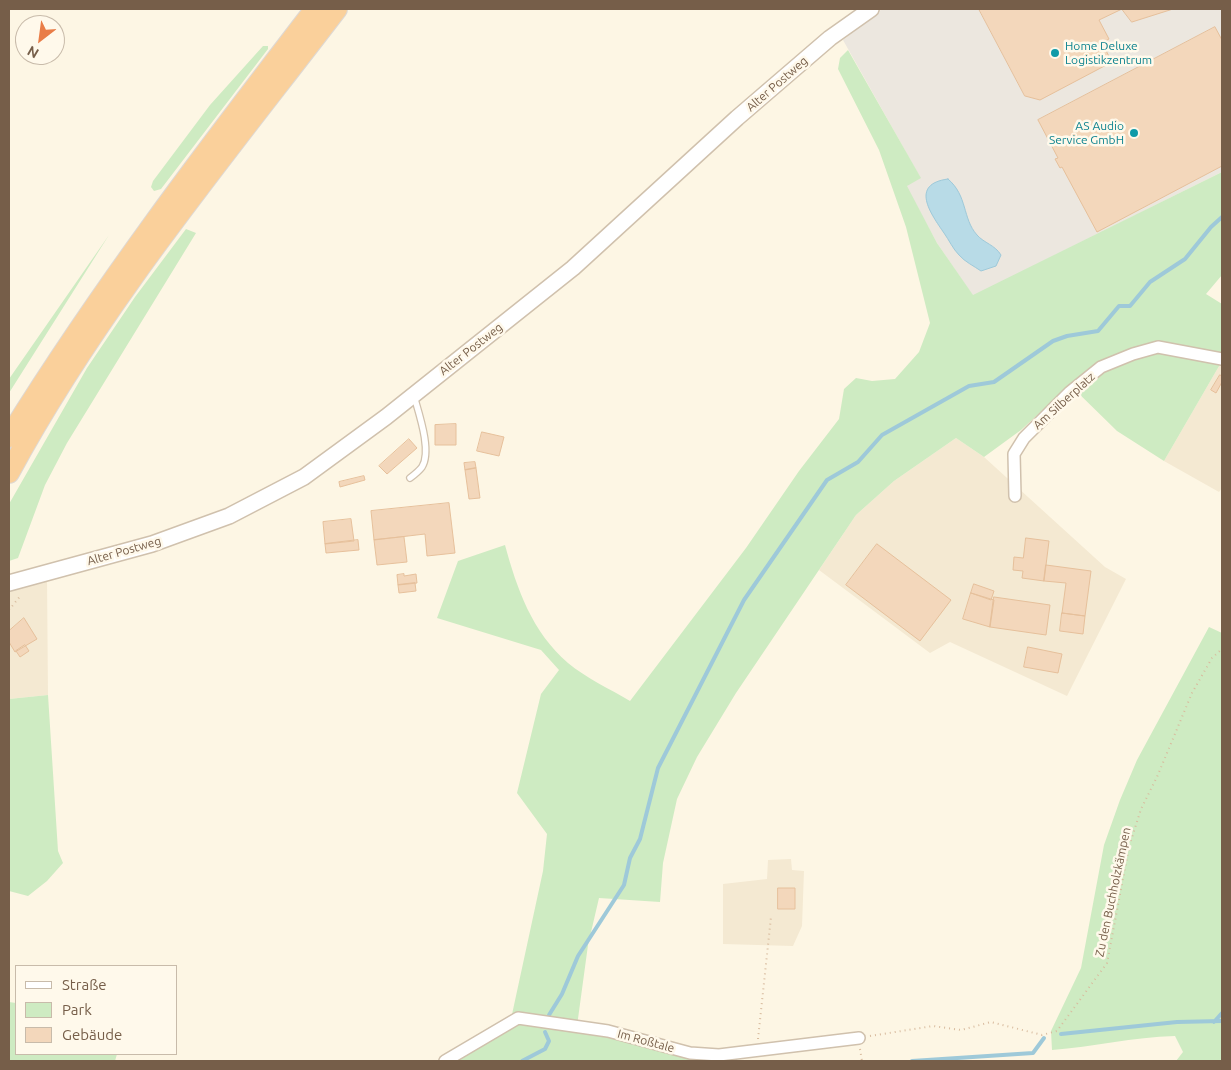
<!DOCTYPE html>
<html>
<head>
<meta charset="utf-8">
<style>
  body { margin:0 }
  #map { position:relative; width:1231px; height:1070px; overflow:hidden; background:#fdf6e4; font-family:Ubuntu,sans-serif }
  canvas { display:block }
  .frame { position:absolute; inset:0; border:10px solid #765e49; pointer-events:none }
  .legend { position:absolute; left:15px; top:965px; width:162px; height:90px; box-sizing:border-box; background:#fff9eb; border:1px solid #c8bbaa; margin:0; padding:6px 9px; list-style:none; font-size:15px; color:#765e49 }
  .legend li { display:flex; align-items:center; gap:10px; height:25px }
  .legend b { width:25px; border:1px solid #c8bbaa }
  .north { position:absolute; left:15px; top:15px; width:50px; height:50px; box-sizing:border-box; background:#fff9eb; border:1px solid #c8bbaa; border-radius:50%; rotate:210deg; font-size:14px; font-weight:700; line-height:20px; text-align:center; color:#765e49 }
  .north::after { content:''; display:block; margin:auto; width:18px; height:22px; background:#e97d47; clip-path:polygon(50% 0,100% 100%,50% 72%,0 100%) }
</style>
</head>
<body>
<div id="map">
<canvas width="1231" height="1070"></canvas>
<div class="frame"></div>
<ul class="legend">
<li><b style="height:6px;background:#fff"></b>Straße</li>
<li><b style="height:14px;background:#ceebc2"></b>Park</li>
<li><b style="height:14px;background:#f3d7bb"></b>Gebäude</li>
</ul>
<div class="north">N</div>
</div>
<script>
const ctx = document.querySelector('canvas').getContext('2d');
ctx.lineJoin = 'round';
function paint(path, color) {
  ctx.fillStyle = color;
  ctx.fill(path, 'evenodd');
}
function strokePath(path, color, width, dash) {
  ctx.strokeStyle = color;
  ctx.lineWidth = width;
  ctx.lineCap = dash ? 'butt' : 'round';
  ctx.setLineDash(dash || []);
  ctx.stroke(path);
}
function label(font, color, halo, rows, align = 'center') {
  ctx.font = font + ' Ubuntu,sans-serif';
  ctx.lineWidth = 5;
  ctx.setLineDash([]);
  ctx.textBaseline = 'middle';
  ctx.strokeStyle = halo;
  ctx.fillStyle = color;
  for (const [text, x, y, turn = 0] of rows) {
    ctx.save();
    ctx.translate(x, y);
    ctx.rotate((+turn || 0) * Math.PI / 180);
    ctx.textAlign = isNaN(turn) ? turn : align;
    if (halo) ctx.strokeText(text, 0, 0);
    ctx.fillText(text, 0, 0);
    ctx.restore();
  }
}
paint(new Path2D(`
  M1222,361V488L1219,492L1164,461Z
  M956,438L984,457L1105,567L1126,579L1067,696L950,642L930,653L819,570L856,515L894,481Z
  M47,579L48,695L9,699V591Z
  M791,859L792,870L804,871L802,926L793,946L723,944V884L767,879L768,860Z`), '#f4e9d2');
paint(new Path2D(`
  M882,9H1222V172L973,296L937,243L906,186L920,177L843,40Z`), '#ece7df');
paint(new Path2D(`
  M263,46H268V49L161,189L154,191L151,187L153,181L210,105Z
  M848,50L921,178L907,186L937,243L973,295L1222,172V275L1206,294L1222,304V361L1164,461L1117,431L1070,385L1021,430L984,457L956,438L894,481L856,515L736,693L697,757L677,799L663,863L660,902L599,898L588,945L577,1026L689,1052L690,1061H440L511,1019L543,871L547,834L517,793L541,694L559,670L541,650L437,618L458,561L505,545C517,589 532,632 568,663C586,678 610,689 630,701L746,548L799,471L839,419L844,389L856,378L872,381L895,379L919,352L930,323L906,227L879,150L838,69L840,58Z
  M186,229L196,233L67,443L45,485L18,558L9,561V504L87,368L135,297Z
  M109,235L9,393V379Z
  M1209,627L1222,633V1061H1176L1183,1052L1175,1036C1133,1037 1093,1047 1052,1050L1051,1031L1081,968L1104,845L1120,800L1137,760Z
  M48,695L58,851L63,863L47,881L28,896L9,891V699Z
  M9,1002L16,1003V1054H117L115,1061H9Z`), '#ceebc2');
const water = new Path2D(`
  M948,179C968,196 962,218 977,235C984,243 995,245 1001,255L996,266L981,271C974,266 965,262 959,255C953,249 949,240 944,233C931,214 909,184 948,179Z`);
paint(water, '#b8dbe7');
strokePath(water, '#9ec9d9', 1);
strokePath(new Path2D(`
  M549,1015L562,994L578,956L624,885L630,858L640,839L658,768L744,600L827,480L858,462L882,435L969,386L994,382L1053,341L1067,336L1098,331L1119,306H1130L1150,282L1185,259L1211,227L1222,217
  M1214,1022L1222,1013
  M1061,1034L1177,1022L1222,1021
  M522,1061L545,1049L549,1041L545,1032
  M912,1061L1033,1053L1044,1038`), '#9ec9d9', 4);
const building = new Path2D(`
  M979,9H1122L1099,20L1109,39L1102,43L1112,62L1040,100L1025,96Z
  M1122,9H1173L1132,22Z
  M1215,27L1222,40V166L1097,232L1062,167L1060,168L1055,159L1058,158L1038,120Z
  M1220,375L1222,376V382L1216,393L1211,390Z
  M456,424V445H435V425Z
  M482,432L504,437L499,456L477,451Z
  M409,439L417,448L387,474L379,466Z
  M475,462L476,468L465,470L464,463Z
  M476,468L480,498L469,499L465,470Z
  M364,476L365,480L340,487L339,482Z
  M449,503L455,553L427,556L425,534L374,540L371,511Z
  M351,519L354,541L325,544L323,522Z
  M404,537L407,562L377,565L374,540Z
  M1026,538L1049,541L1044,581L1022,578L1023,571L1013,570L1014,557L1023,558Z
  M358,540L359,550L326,553L325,544Z
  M877,544L951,600L920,641L846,585Z
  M1046,565L1091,571L1085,616L1062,613L1066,583L1044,581Z
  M404,574V576L416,574L417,583L398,585L397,575Z
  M415,583L416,591L399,593L398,585Z
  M974,584L994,591L991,600L971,593Z
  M971,593L994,600L990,627L963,619Z
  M994,597L1050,605L1046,635L990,627Z
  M1062,613L1085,616L1083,634L1060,631Z
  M24,618L37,639L15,652L9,642V631Z
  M25,645L29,651L20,657L16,651Z
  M1028,647L1062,654L1058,673L1024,667Z
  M778,888H795V909H778Z`);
paint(building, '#f3d7bb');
strokePath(building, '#e6c09b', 1);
const service = new Path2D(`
  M410,478C414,475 419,471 422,467C432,451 419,414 414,396`);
const minor = new Path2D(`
  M1015,496L1014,454L1024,438L1070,392L1101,367L1133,354L1158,347L1222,359
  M445,1061L518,1018L608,1031L690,1053L719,1055L859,1038`);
const tertiary = new Path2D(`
  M9,583L152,544L229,516L304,477L386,417L573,268L737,118L830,38L871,9`);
const trunk = new Path2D(`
  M9,437C102,287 208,148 315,9
  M9,473C98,308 223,158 337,9`);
strokePath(service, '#d0c1ad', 8);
strokePath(minor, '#d0c1ad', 14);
strokePath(tertiary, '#d0c1ad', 18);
strokePath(trunk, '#ded8d3', 22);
strokePath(new Path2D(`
  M9,610L21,595
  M870,1036L933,1026L961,1030L991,1022L1042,1035L1057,1031L1107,963L1129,847L1141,809L1157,777L1192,693L1212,658L1222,649
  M758,1039L771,917
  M860,1049L862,1061`), '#d8bb9e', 2, [1, 4]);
strokePath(service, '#fff', 5.5);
strokePath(minor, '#fff', 11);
strokePath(tertiary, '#fff', 15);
strokePath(trunk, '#fad09b', 20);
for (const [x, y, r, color] of [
  [1055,53,5,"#0f9aa8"],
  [1134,133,5,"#0f9aa8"]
]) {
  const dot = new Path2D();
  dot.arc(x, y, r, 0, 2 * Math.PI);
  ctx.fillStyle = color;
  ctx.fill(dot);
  strokePath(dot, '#fff9eb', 2);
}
label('12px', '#0d838f', '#fff9eb', [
  ["Home Deluxe",1065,46],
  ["Logistikzentrum",1065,60],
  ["AS Audio",1124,126,"right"],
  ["Service GmbH",1124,140,"right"]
], 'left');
label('12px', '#765e49', '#fff9eb', [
  ["Alter Postweg",777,84,-41],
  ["Alter Postweg",471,349,-38],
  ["Am Silberplatz",1064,401,-42],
  ["Alter Postweg",124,551,-16],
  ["Zu den Buchholzkämpen",1113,892,-78],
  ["Im Roßtale",646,1041,15]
]);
</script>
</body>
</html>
